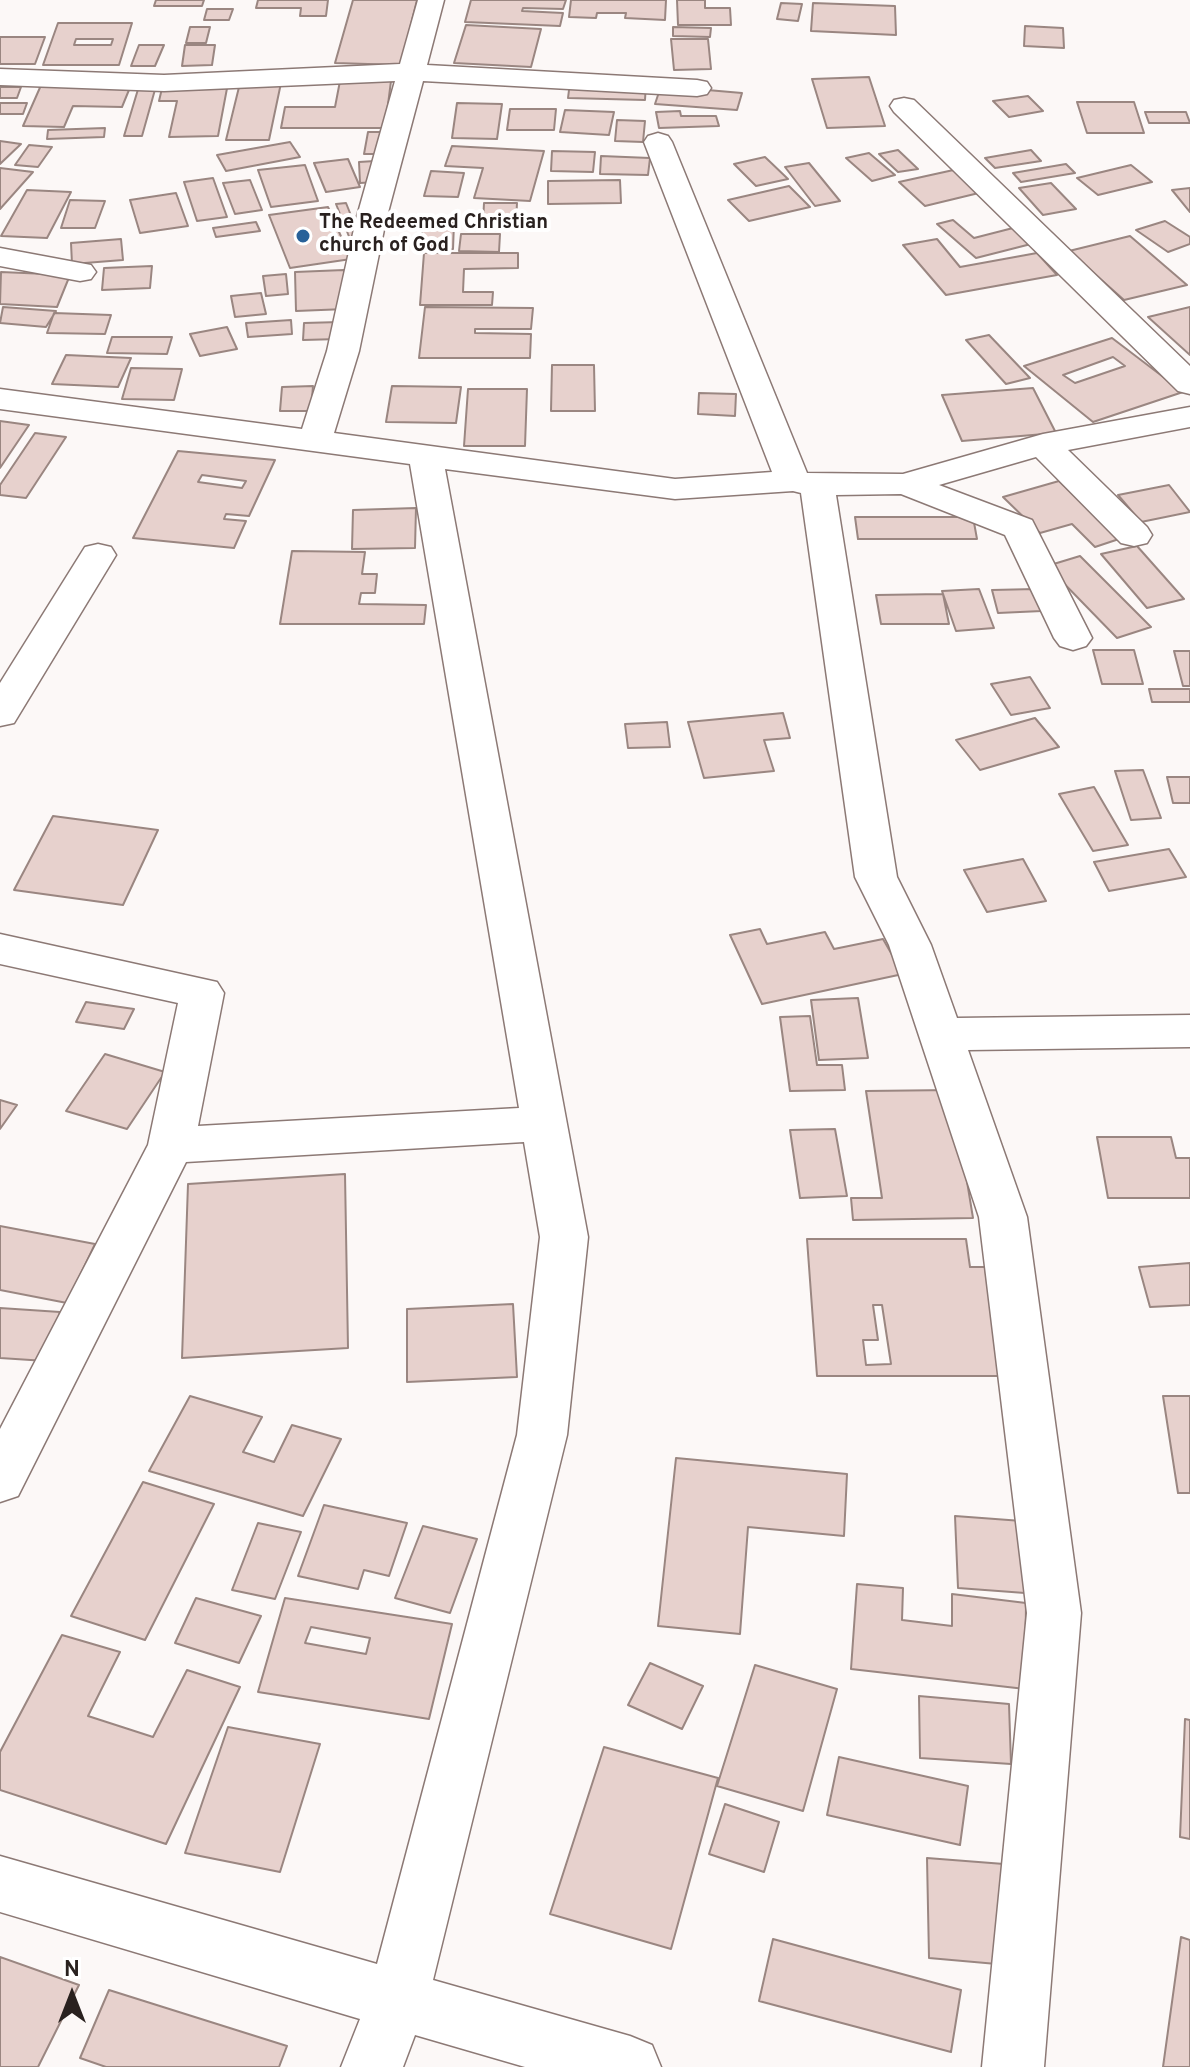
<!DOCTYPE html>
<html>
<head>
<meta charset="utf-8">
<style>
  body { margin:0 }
  #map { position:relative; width:1190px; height:2067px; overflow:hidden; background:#fcf8f7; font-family:Overpass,sans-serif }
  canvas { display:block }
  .north { position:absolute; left:32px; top:1955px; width:80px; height:80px; -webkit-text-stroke:6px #fff; paint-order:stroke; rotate:0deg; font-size:22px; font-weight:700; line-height:32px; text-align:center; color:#29211f }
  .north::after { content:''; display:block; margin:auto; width:28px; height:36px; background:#29211f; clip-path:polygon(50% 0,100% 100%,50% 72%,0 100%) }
</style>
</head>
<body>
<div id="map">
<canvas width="1190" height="2067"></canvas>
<div class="north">N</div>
</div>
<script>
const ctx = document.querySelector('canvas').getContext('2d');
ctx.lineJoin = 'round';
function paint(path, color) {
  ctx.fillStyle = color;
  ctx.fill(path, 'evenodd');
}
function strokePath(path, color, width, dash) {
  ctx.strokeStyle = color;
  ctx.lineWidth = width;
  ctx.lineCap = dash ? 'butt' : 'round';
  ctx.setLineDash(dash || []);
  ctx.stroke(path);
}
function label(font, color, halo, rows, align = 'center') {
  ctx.font = font + ' Overpass,sans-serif';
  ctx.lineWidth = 8;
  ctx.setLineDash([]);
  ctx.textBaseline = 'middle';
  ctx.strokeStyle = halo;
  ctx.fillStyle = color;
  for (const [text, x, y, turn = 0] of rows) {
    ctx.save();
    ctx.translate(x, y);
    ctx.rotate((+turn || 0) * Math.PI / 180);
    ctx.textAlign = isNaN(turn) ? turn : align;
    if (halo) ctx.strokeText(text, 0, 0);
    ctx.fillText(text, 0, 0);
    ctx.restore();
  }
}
const building = new Path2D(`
  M156,0H204L202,6H154Z
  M258,0H328L326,16H300L301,8H256Z
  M353,0H417L401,65L335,63Z
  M471,0H566L563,9L523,8L522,11L563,13L560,26L465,22Z
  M571,0H666L665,20L625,18L626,13H597L596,18L569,17Z
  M677,0H705V8H730L731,25H678Z
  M781,3L802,4L798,21L777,19Z
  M813,3L895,6L896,35L811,31Z
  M207,9H233L229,20H204Z
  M58,23H132L119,65H43ZM76,39H113L111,45H74Z
  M466,25L541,29L531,67L454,63Z
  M1025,26L1063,28L1064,48L1024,46Z
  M190,27H210L206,43H186Z
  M673,27L711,28L710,37L673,36Z
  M0,37H45L35,64H0Z
  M671,39H708L711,69L674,70Z
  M139,45H164L155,66H131Z
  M185,45H215L212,65L182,66Z
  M869,77L885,126L827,128L812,79Z
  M340,81H391L385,128H281L285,107H335Z
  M570,82L646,83L645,100L568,98Z
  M42,83L131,85L122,107L73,106L64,127L23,126Z
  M228,83L218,136L169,137L177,101H159L163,84Z
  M240,83H281L269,140H226Z
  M139,86H156L142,136H124Z
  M661,86L742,93L737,110L655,104Z
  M0,87H21L17,98H0Z
  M1028,96L1043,111L1009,117L993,101Z
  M1077,102H1134L1144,133H1087Z
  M0,103H27L23,114H0Z
  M457,103L502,104L497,139L452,138Z
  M510,109H556L554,130H507Z
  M565,110L614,112L609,135L560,132Z
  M680,111L681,116H716L719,126L659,128L656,112Z
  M1145,112H1186L1190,123H1149Z
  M617,120L645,121L643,142L615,141Z
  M105,128L104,137L47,139L48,130Z
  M368,132H384L381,154H364Z
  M0,141L21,144L0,164Z
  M290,142L300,157L226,171L217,155Z
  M29,145L52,147L38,167L15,165Z
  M452,146L544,151L530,201L474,198L483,168L445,166Z
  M898,150L918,169L898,172L879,154Z
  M1031,150L1041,161L995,168L985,158Z
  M552,151L595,152L593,172L551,171Z
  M869,153L895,175L872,181L846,158Z
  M601,156L650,158L648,175L600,174Z
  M765,157L788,179L756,186L734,164Z
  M348,159L360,187L326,192L314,163Z
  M375,161L376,182L360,183L359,162Z
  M809,163L840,201L815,206L785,167Z
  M1066,164L1075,173L1021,182L1013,173Z
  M305,165L318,201L271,207L258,170Z
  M1131,165L1152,182L1098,195L1077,178Z
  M0,168L33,172L0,209Z
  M958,169L983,192L925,206L899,182Z
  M431,171L464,173L458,197L424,196Z
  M213,178L227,217L197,221L184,182Z
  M250,180L262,210L235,214L223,183Z
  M620,180L621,203L548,204V181Z
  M1051,183L1076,209L1043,215L1019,188Z
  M789,186L810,207L749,221L728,200Z
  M1190,188V212L1172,190Z
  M27,190L71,192L47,238L1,236Z
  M176,193L188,226L140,233L130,200Z
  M70,200L105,201L95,228H61Z
  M346,203L362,243L352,244L336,204Z
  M484,203H517L516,223L483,222Z
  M328,207L351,259L290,268L269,215Z
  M953,220L974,238L1013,228L1031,244L976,258L937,224Z
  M1165,221L1190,237V244L1168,252L1136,230Z
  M256,222L260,231L216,237L213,228Z
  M422,223H454L453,249L422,250Z
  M461,234H500L499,252L459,251Z
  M1130,236L1187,285L1124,300L1069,251Z
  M121,239L123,260L72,264L71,243Z
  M937,239L960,267L1037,253L1057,275L946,295L903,245Z
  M424,253H518V268L464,269L463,292H493L492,305H420Z
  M152,266L150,288L102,290L104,268Z
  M344,270L346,309L296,311L295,272Z
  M1,272L70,275L57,307L0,304Z
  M286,274L288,294L266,296L263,276Z
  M261,293L266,314L235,317L231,296Z
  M3,307L56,311L46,327L0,323Z
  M425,307L533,308L531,329H475V333L531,334L530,358H419Z
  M1190,307V355L1148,317Z
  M54,313L111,315L105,334L47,333Z
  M291,320L292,334L248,337L246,323Z
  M340,322L339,339L303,340L304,323Z
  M227,327L237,349L200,356L190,334Z
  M989,335L1030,378L1006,384L966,340Z
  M112,337H172L167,354L107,353Z
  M1112,338L1183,392L1093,422L1024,366ZM1113,357L1125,366L1075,383L1063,375Z
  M66,355L131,358L118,387L52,384Z
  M552,365H594L595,411H551Z
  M131,368L182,369L174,400L122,399Z
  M313,386L311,411H280L282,387Z
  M392,386L461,387L456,423L386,422Z
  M1033,388L1056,433L962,441L942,395Z
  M468,389H527L525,446H464Z
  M699,393L736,394L735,416L698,414Z
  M0,421L29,425L0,468Z
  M35,433L66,437L26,498L0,495V485Z
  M178,451L275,460L249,516L226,514L224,519L246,521L234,548L133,538ZM202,475L246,481L242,488L198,482Z
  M1059,481L1119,539L1095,547L1072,524L1040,533L1003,497Z
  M1169,485L1190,512L1141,522L1118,495Z
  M416,508L415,548L352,549L353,510Z
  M855,517H973L977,539H858Z
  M1137,546L1184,599L1147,608L1101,554Z
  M292,551L365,552L362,574H377L375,593H361L359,604L426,605L424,624H280Z
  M1080,556L1151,627L1117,638L1047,566Z
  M979,589L994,628L956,631L942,591Z
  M1035,589L1042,611L998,613L992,590Z
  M943,594L949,624H881L876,595Z
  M1093,650H1134L1143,684H1102Z
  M1174,651H1190V686H1183Z
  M1030,677L1050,708L1011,715L991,684Z
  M1149,689H1190V702H1152Z
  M783,713L790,738L764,740L774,771L704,778L688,722Z
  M1035,718L1059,747L980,770L956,740Z
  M667,722L670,747L628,748L625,724Z
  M1143,770L1161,818L1131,820L1115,771Z
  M1167,777H1190V803H1173Z
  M1094,787L1128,845L1093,851L1059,794Z
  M53,816L158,830L123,905L14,890Z
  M1169,849L1186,877L1109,891L1094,862Z
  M1023,859L1046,901L987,912L964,870Z
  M760,929L767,944L825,932L834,949L883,939L903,974L762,1004L730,935Z
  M858,998L868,1058L819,1060L811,1000Z
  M86,1002L134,1009L124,1029L76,1022Z
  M810,1016L817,1065H842L845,1090L790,1091L780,1017Z
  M105,1054L165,1072L127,1129L66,1111Z
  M952,1090L973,1218L853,1220L851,1198H882L866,1091Z
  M0,1100L17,1105L0,1129Z
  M835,1129L847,1196L800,1198L790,1130Z
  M1097,1137H1171L1176,1158H1190V1198H1108Z
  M345,1174L348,1348L182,1358L188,1184Z
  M0,1226L95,1244L67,1303L0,1290Z
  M807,1239H966L970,1267H985L1000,1376H817ZM873,1305H882L891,1364L866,1365L863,1340H878Z
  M1190,1263V1305L1150,1307L1139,1267Z
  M513,1304L517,1377L407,1382V1309Z
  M0,1308L60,1312L46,1361L0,1358Z
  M190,1396L262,1417L243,1452L274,1462L292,1425L341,1439L303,1516L149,1471Z
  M1163,1396H1190V1493H1178Z
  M676,1458L847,1474L844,1536L748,1527L740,1634L658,1626Z
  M143,1482L214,1504L145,1640L71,1616Z
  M324,1505L407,1523L389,1576L364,1570L358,1589L298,1576Z
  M955,1516L1022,1521L1025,1593L958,1588Z
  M258,1523L301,1532L275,1599L232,1590Z
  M423,1526L477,1539L450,1613L395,1598Z
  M857,1584L903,1588L902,1620L952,1626V1594L1026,1603L1025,1689L851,1669Z
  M196,1598L261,1616L239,1663L175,1643Z
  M285,1598L452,1624L429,1719L258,1692ZM311,1627L370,1638L366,1654L305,1643Z
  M62,1635L120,1652L88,1716L153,1737L187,1670L240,1687L166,1844L0,1790V1752Z
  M650,1663L703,1686L682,1729L628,1705Z
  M755,1665L837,1689L803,1811L717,1786Z
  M919,1696L1009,1704L1011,1764L920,1758Z
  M1185,1719L1190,1720V1839L1180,1837Z
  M228,1727L320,1744L280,1872L185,1853Z
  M604,1747L718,1778L671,1949L550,1914Z
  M839,1757L968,1786L960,1845L827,1815Z
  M725,1804L779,1822L764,1872L709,1854Z
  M927,1858L1004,1864L1008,1965L929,1958Z
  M1181,1937L1190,1940V2067H1163Z
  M773,1939L961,1990L951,2052L759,2001Z
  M0,1957L79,1985L38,2067H0Z
  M109,1990L287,2046L279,2067H106L80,2058Z`);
paint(building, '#e7d1cd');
strokePath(building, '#9a8681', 2);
const minor = new Path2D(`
  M418,0H444L427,65L697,80L707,82L711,88L707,94L697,96L423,81L386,220L359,351L334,433L675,479L772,472L644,142L648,136L658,133L668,136L672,142L807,473L903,474L1043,434L1190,407V427L1068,450L1147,527L1152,535L1147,543L1134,546L1121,543L1036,457L939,485L1032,520L1092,638L1086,646L1073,650L1060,646L1054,638L1005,535L901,494L836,495L897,877L931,945L957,1018L1190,1015V1047L968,1050L1027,1217L1081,1613L1044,2067H982L1027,1613L979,1217L889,945L855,877L801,493L793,491L675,499L445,469L588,1237L567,1435L433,1980L630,2036L652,2045L661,2067H525L415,2035L403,2067H341L360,2019L0,1912V1856L377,1964L517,1435L540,1237L524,1142L186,1162L18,1496L0,1502V1429L148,1145L178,1003L0,964V934L217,982L224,993L198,1126L519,1108L410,464L0,409V389L302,429L327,351L356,220L395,81L164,91L0,85V69L164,75L400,64Z
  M904,98L914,100L1190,366V394L1178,391L894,112L890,106L894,100Z
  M0,248L91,265L96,272L91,279L80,281L0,266Z
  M98,544L111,547L116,555L14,723L0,726V683L85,547Z`);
strokePath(minor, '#8c7975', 3);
paint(minor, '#fff');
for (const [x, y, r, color] of [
  [303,236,8,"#286199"]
]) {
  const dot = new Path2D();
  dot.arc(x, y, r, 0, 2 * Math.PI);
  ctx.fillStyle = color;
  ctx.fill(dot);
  strokePath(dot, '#fff', 3);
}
label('bold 20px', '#29211f', '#fff', [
  ["The Redeemed Christian",319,224],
  ["church of God",319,247]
], 'left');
</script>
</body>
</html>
